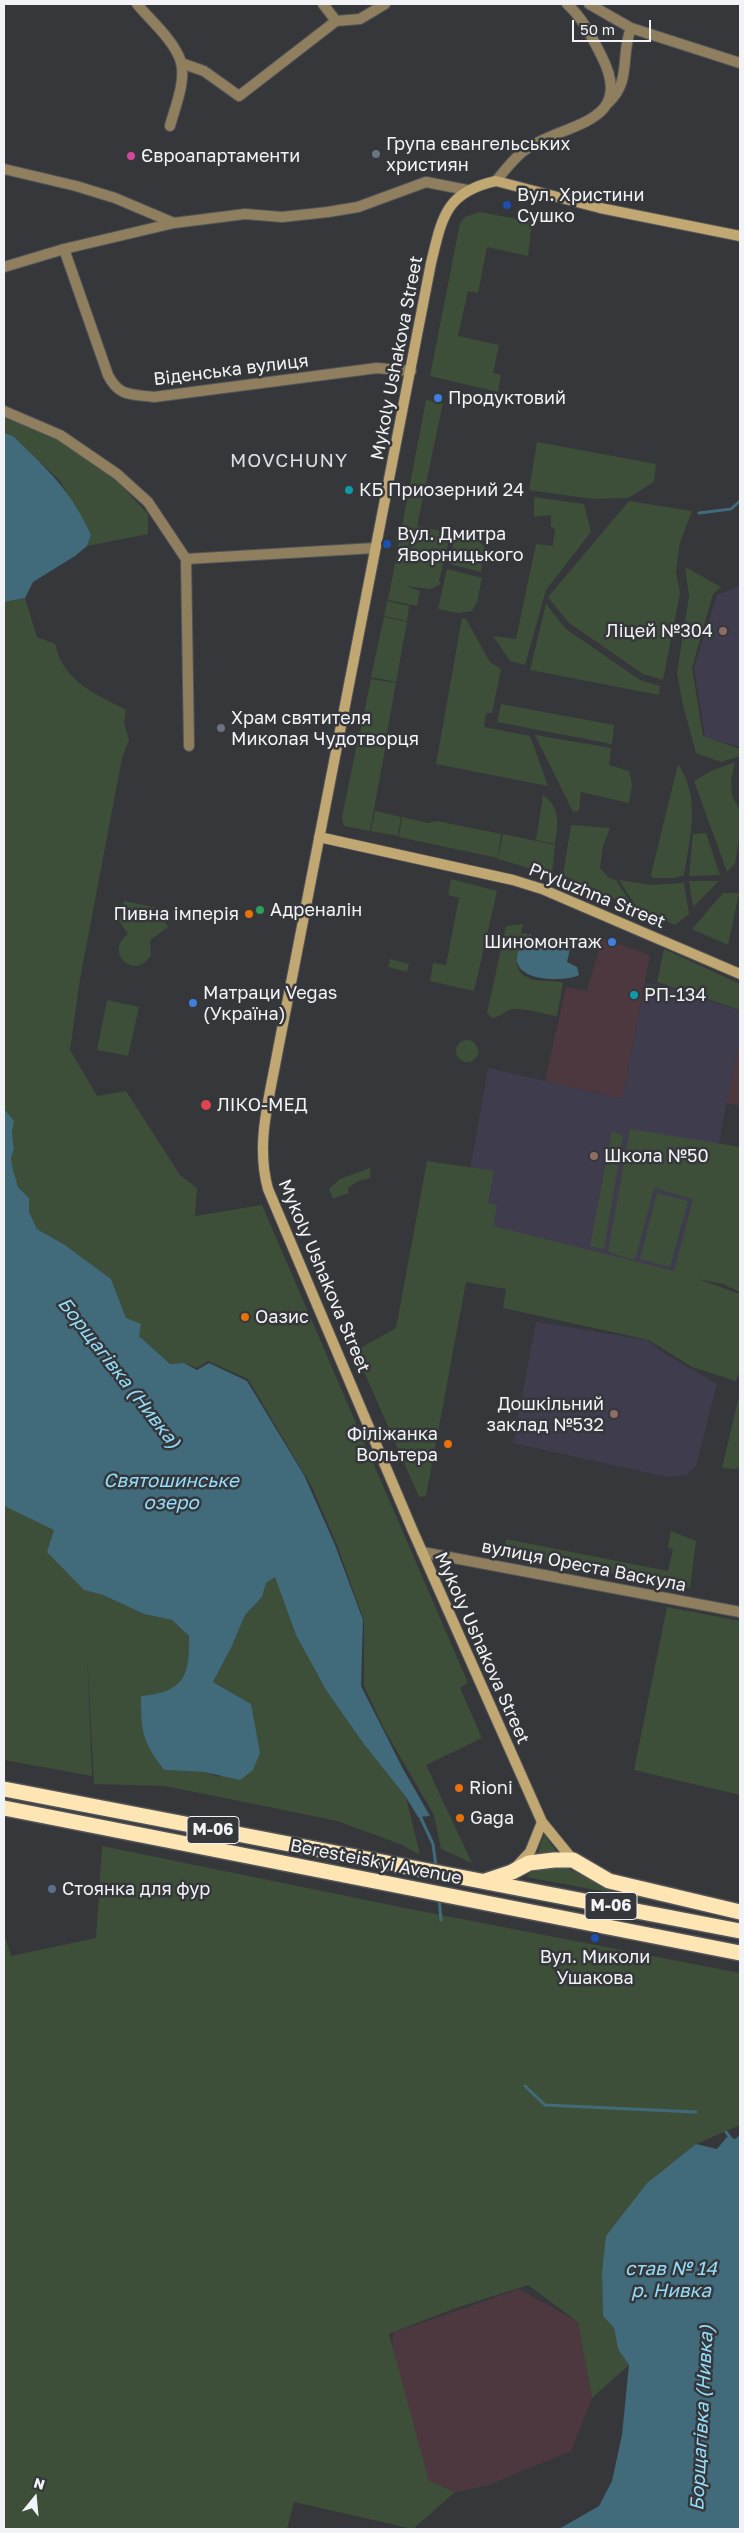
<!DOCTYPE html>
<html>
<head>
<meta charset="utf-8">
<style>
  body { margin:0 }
  #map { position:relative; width:744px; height:2533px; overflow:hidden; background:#35373b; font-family:"Golos Text",sans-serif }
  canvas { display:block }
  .frame { position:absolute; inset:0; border:5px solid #f2f3f6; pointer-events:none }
  .north { position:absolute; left:10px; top:2473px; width:50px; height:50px; -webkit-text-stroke:4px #35373b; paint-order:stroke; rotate:17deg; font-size:14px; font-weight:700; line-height:20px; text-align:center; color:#f2f3f6 }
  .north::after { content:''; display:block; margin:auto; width:18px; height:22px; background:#f2f3f6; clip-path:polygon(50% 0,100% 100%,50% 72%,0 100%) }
  .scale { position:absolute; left:572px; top:20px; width:79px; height:22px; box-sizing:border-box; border:2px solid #f2f3f6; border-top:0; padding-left:6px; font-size:15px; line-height:18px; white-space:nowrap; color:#f2f3f6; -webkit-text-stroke:4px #35373b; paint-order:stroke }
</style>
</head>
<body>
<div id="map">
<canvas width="744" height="2533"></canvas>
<div class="frame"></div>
<div class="north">N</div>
<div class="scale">50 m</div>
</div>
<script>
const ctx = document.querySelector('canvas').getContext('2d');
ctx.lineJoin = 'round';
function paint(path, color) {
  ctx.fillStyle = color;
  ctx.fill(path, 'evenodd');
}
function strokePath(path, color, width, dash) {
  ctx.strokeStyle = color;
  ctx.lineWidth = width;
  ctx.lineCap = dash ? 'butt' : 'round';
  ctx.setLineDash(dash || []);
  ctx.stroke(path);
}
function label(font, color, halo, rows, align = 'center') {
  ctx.font = font + ' "Golos Text",sans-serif';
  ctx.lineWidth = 5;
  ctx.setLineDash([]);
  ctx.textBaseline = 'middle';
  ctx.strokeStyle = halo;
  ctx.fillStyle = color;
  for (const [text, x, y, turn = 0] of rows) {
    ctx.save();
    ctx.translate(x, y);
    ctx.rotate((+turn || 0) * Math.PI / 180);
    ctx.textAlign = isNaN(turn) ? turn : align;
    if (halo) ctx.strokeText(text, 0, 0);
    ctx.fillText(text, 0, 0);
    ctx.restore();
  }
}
paint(new Path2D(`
  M602,938L650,955L622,1099L545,1081L566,987L587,991Z
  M740,1037V1106L726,1103Z
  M519,2289L578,2322L592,2398L571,2451L486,2486L455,2492L429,2481L392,2348L393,2333Z`), '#4c383e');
paint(new Path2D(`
  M740,586V747L705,737L694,668L717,595Z
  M645,983L664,985L740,1011V1037L726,1103L688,1323L500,1282L463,1209L488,1068L622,1099Z
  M536,1322L647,1340L662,1352L717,1384L696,1466L686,1475L667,1477L513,1443Z`), '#3f3c4d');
paint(new Path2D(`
  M480,212L532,222L528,256L487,247L478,293L468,291L458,336L499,345L493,373L501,375L498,392L430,376L460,223L465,217Z
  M426,400L443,403L417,526L451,533L439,581L441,584L430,589L406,586L420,591L417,606L388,600Z
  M4,417L56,438L113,477L148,514V534L87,546L91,535L60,481L13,436L4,433Z
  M537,442L656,464L654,482L628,498L593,499L529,490Z
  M534,497L584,504L591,532L546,590L525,665L510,661L493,636L516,639L536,544L553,546L555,530L551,526V515L534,517Z
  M629,501L692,511L680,542L676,572L680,593L663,680L643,674L568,622L548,597Z
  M455,534L478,540L484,546L481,572L449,564Z
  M685,567L721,587L713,594L692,668L703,736L740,749V756L721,762L696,753L683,705L677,673L689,596Z
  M447,569L482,578L477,602L472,611L458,613L438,609Z
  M25,598L37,637L55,644C64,682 94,693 126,710L124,723L129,740L122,758L80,979L70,1050L97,1096L126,1091L180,1175L197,1188L195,1216L262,1205L468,1683L460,1688L482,1738L426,1765L472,1863L441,1849L434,1815L384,1729L364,1686V1621L337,1545L312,1487L248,1379L208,1361L197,1368L184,1363L170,1364L139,1336L138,1330L126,1318L111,1279L65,1245L37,1229L29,1212V1198L18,1187L13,1170L11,1158L14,1149L12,1132L14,1121L4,1109V602Z
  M387,601L409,606L407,621L384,616Z
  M546,604L566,629L640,680L660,686L659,695L530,670Z
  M384,617L407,622L396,682L371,677Z
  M462,618L466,619L490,662L501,669L492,713H486L484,727L530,736L548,786L436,764Z
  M371,679L396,683L385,743L359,738Z
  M501,704L614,725L612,744L497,722Z
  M535,735L611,748L609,765L629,771L632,785L629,803L581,792L579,811L573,812Z
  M358,739L386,744L370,831L344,826L342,817Z
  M735,762L731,780L732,796L740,811V833L735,864L727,872L694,781L711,771Z
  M678,764C701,798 690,837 684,875L675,878H653L651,875Z
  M543,795C561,808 558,824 555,844L536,840Z
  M375,811L401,817L398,836L371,831Z
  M402,817L428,823L437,821L501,834L498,858L399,837Z
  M571,825L610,828L603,846L600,868L609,878L616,880L634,908L563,876Z
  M706,833L720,875L689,876L693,834Z
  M503,834L555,845L552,875L498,859Z
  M451,879L497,891L474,991L430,981L433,963L446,965L459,898L448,895Z
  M619,880L651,885L684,883L689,914L675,925L637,908Z
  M689,881H719L693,907Z
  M723,893H739L728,945L692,929Z
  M124,901L157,908L168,927L150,940L151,955C135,982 103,952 128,934L119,921Z
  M523,924L521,933L528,934C519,949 507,972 532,979C542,982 553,980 563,983L557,1016C543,1014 526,1008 513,1009C505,1010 502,1017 492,1018L487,1013L506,926Z
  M664,949L740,984V1010L657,982Z
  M390,959L409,964L407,972L388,967Z
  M107,1000L139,1007L128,1056L97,1050Z
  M456 1051a11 11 0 1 1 22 0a11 11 0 1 1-22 0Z
  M630,1129L740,1147V1292L723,1284L698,1279L740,1294V1370L736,1381L692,1367L649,1340L503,1308L506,1289L466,1282L426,1496L419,1497L355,1351L396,1328L427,1161L494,1171L488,1203L497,1205L493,1226L674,1271L693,1199L654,1188L635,1260L608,1252Z
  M612,1131L623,1136L604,1249L590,1246Z
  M370,1168V1178L358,1181L348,1188L349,1193L333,1199L329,1189L340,1179Z
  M657,1193L688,1201L670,1267L640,1259Z
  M740,1392V1466L736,1469L722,1468Z
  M4,1506L55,1530L84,1590L103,1595L144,1614L172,1620L189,1636C190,1676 184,1692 141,1696C141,1732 142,1741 164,1770L204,1772L219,1777L255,1728L251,1704L213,1682L232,1646L245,1615L262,1597L266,1583L275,1576L296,1635L326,1690L363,1743L406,1797L420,1855L400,1844L337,1821L279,1809L165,1786L94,1784L87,1652L92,1776L4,1760Z
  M671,1531L696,1541L690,1588L503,1552L506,1539L668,1571L673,1549L668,1548Z
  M667,1607L740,1621V1795L634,1770Z
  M544,1834L556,1851L537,1855Z
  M102,1846L410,1909L740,1973V2125L696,2144L647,2183L607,2236L602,2272L603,2316L614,2328L618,2349L629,2365L592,2398L578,2322L528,2285L453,2309L389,2334L429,2481L455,2492L413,2529L294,2502L287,2529H4V1933L11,1956L96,1938Z
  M547,1866H561L611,1888L662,1900L661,1902L526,1877L531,1872Z`), '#3e4f39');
paint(new Path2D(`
  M4,433L13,436C48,470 70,489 91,535L87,546L75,556L33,582L25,598L4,602Z
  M530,934L536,942C549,936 558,941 570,949L567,962L577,967L579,975C565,982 517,982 517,959C517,950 525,941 530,934Z
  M4,1109L14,1121L12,1132L14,1149L11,1158L13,1170L18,1187L29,1198V1212L37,1229L65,1245L111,1279L126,1318L141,1324L139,1336L170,1364L184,1363L197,1370L209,1363L247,1381L304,1475L335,1545L363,1620L361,1686L403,1769L430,1816L418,1817L406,1797L363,1743L326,1690L296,1635L275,1577L266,1583L262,1597L245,1615L232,1646L213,1682L251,1704L260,1753L253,1770L240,1780L204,1772L164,1770C142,1741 141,1732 141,1696C183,1692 190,1677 189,1636L172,1620L144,1614L103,1595L84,1590L47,1552L54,1530L4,1506Z
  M740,2135V2529H559L599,2506L612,2481L622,2435L629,2365L618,2349L614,2328L603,2316L602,2272L606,2236L647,2183L696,2144L717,2149L727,2137L735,2139Z`), '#416b7b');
strokePath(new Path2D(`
  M699,513L731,509L740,501
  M419,1814L433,1844L436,1867
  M439,1898L441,1920
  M525,2086L545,2105L696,2112
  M726,2132L732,2140`), '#416b7b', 3);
const street = new Path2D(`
  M137,4C151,21 174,40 181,62C186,82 175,107 170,126
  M323,4L336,21
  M589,4L631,28L740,63
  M181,63L204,71L239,96L336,21L360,19L385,4
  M608,103C632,81 620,56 631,28
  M4,169L76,186L115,198L174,223L245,214L282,217L328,212L358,207L426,182L467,190
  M496,181C505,170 514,158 525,150C563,122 638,126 601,55C592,37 582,17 567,4
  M64,249L108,375C119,397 131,394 154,397L377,368L411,371
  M4,267L64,249L174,223
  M4,411L60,435L117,474L148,502L186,559L189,746
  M186,559L375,548
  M422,1552L740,1612`);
const secondary = new Path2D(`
  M319,837L513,880L542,889L740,974
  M573,1860L542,1822L412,1529L268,1189C256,1145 268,1104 276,1060L431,263C442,218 445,192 496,181L600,208L740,236
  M517,1866L530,1852L542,1822`);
const highway = new Path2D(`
  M4,1789L740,1931
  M4,1808L740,1953
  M485,1881L512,1872L529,1863L554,1860H573L609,1881L740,1912`);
strokePath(street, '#535559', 12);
strokePath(secondary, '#535559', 12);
strokePath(highway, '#535559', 18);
strokePath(street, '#8f7f5e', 10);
strokePath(secondary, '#c1a771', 10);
strokePath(highway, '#fde5b4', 15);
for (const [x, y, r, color] of [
  [376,154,5,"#6b7280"],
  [131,156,5,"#d1479c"],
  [507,205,5,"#1a4fb4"],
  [438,398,5,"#3f7fe0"],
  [349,490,5,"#0f9aa8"],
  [387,544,5,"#1a4fb4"],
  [723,631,5,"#8d6e63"],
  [221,728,5,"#6b7280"],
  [260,910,5,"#2e9e5b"],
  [249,914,5,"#e8710a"],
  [612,942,5,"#3f7fe0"],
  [634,995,5,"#0f9aa8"],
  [193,1003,5,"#3f7fe0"],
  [206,1105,6,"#e0444e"],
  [594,1156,5,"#8d6e63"],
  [245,1317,5,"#e8710a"],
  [614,1414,5,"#8d6e63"],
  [448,1444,5,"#e8710a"],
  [459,1788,5,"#e8710a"],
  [460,1818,5,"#e8710a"],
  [52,1889,5,"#5c6f8a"],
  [595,1938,5,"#1a4fb4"]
]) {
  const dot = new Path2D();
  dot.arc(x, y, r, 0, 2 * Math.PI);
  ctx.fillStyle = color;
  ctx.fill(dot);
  strokePath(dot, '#35373b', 2);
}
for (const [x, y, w] of [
  [213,1830,52],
  [611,1906,52]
]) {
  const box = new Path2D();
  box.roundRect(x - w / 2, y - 13.5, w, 27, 4);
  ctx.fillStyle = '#35373b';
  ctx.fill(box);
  strokePath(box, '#f2f3f6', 1);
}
label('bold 16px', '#f2f3f6', null, [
  ["М-06",213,1830],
  ["М-06",611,1906]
]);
label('18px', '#f2f3f6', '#35373b', [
  ["Група євангельських",386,144],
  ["християн",386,165],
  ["Євроапартаменти",141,156],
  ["Вул. Христини",517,195],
  ["Сушко",517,216],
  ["Продуктовий",448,398],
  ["КБ Приозерний 24",359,490],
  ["Вул. Дмитра",397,534],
  ["Яворницького",397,555],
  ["Ліцей №304",713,631,"right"],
  ["Храм святителя",231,718],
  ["Миколая Чудотворця",231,739],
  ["Адреналін",270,910],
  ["Пивна імперія",239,914,"right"],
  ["Шиномонтаж",602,942,"right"],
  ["Матраци Vegas",203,993],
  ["(Україна)",203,1014],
  ["РП-134",644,995],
  ["ЛІКО-МЕД",217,1105],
  ["Школа №50",604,1156],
  ["Оазис",255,1317],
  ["Дошкільний",604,1404,"right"],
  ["заклад №532",604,1425,"right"],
  ["Філіжанка",438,1434,"right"],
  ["Вольтера",438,1455,"right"],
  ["Rioni",469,1788],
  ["Gaga",470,1818],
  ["Стоянка для фур",62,1889],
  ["Вул. Миколи",595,1957,"center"],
  ["Ушакова",595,1978,"center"]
], 'left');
label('18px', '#f2f3f6', '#35373b', [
  ["Mykoly Ushakova Street",397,358,-79],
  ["Віденська вулиця",231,370,-7],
  ["Pryluzhna Street",597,896,22],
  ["Mykoly Ushakova Street",324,1276,67],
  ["вулиця Ореста Васкула",584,1566,11],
  ["Mykoly Ushakova Street",482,1648,66],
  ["Beresteiskyi Avenue",376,1862,11]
]);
ctx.letterSpacing = '1px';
label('19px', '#dcdee4', '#35373b', [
  ["MOVCHUNY",289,461]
]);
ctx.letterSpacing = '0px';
label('italic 19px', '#93ddfb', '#35373b', [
  ["Борщагівка (Нивка)",119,1373,52],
  ["Святошинське",171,1481],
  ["озеро",171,1503],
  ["став № 14",671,2269],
  ["р. Нивка",671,2291],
  ["Борщагівка (Нивка)",702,2418,-87]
]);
</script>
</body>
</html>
